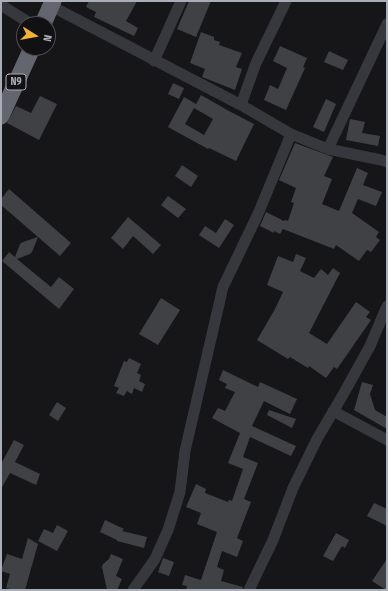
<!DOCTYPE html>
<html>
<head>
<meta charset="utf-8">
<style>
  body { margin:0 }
  #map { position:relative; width:388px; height:591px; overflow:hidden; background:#161618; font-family:"Fira Sans Condensed",sans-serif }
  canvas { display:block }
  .frame { position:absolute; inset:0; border:2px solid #a8adb8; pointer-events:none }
  .north { position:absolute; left:16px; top:16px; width:40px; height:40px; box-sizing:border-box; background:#111113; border:1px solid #4d4f55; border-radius:50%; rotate:101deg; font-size:11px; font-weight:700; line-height:16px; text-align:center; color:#a8adb8 }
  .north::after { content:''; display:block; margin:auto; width:14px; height:18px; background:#f2b134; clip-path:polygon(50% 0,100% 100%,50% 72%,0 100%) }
</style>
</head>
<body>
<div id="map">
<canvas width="388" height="591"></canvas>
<div class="frame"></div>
<div class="north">N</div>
</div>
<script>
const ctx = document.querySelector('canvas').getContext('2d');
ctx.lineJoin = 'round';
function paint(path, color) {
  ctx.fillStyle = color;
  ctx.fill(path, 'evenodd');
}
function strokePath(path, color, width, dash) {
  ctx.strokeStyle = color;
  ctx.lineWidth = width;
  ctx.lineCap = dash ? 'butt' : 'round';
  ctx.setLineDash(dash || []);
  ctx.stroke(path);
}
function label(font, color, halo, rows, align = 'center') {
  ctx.font = font + ' "Fira Sans Condensed",sans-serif';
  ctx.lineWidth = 4;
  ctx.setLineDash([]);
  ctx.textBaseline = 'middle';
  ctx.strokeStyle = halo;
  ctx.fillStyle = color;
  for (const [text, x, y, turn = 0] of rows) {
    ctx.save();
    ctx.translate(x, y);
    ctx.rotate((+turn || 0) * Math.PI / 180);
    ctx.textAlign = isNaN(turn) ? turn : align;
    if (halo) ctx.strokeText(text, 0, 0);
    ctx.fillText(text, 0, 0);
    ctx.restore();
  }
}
paint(new Path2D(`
  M89,1H137L126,21L138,28L134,36L94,17L96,12L86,7Z
  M189,1H211L196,37L177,29Z
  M201,32L214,37V40L220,42L219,45L242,53L236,67L242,69L235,90L202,77L205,69L190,63Z
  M280,46L307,58L303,67L305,68L286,110L264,100L270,85L278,89L287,68L273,61Z
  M329,51L348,60L343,70L324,62Z
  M173,83L184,88L179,99L168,94Z
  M201,95L229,111L254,124L236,161L209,148L208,149L168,127L184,97L196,104ZM194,108L213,119L204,135L185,124Z
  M40,96L57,104L39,140L7,123L16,106L31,113Z
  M326,99L336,104L324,132L313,127Z
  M350,119L365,122L362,133L380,136L378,146L346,140Z
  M295,143L333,157L324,176L332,179L322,204L339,211L357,168L368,173L363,185L382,192L376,206L358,199L352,213L379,232L376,237L380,240L371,252L367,250L359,261L336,245L334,249L283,229L280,234L274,231V233L260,226L266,212L284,221L285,220L288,221L294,203L291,202L296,188L279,180Z
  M182,165L198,176L191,187L175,176Z
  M9,189L71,243L60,256L1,205V199Z
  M168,196L186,209L178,218L161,205Z
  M128,217L161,245L153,254L133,236L123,249L111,238Z
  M225,219L234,225L219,248L199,235L205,226L216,233Z
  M38,237L32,252L30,254L17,259L51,287L59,277L74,289L59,309L2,261L9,252L15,257L20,244L23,242Z
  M296,254L306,258L300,271L314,278L321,269L328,275L333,268L340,273L309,333L327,344L356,302L370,312L366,317L371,320L337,369L334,367L326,378L309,366L308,368L290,357L288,359L257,340L275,309L283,292L267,285L278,256L293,262Z
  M161,298L180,310L158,345L139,334Z
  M129,358L141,364L137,373L141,375L139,381L145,384L142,392L134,388L132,394L127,391L124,396L116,393L119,388L114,386L124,361L127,362Z
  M223,370L258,387L260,382L297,399L290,414L264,401L252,426L296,446L291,456L250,437L243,457L258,463L244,499L251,502L237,538L243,541L237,557L222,551L217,567L224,570L221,581L243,587L242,590H186L187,586L182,585L185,575L201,580L217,532L197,524L201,513L186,507L196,484L206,489L205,493L228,502L229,500L232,501L243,469L228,463L240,433L212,418L218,408L225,411L235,392L225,388L227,384L219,380Z
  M362,382L373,385L370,394L375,410L387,417V429L354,410Z
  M57,402L66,408L58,421L49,415Z
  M269,410L296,419L292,428L267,415Z
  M14,440L24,445L15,462L40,474L36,485L10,473L1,489V464Z
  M374,503L387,509V526L367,516Z
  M105,520L124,529L122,531L147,537L144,548L117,541V540L100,532Z
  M57,525L68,531L57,551L38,541L44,529L53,533Z
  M336,533L349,540L345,548L342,546L333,561L323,556Z
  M28,538L38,544L25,590H15L6,588L10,574L1,571V570L7,554L22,559Z
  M111,554L123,559L116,576L122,579L117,590H107L102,567L103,564L109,559Z
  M163,558L174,562L169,576L158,572Z
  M387,559V590H386L372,581Z`), '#404145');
strokePath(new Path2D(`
  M286,1L256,63L241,105L291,134L328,149L381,160L387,162
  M1,5L31,24
  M51,6L241,105
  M154,61L181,1
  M328,149L387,24
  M333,411L387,440
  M133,590L155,559L168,530L180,492L185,451L223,287L258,214L291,134
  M249,590L273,540L293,488L317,439L344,393L370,346L387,306`), '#37383d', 11);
strokePath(new Path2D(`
  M43,24L53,1
  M1,116L32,48`), '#63666e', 17);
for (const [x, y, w] of [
  [16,82,20]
]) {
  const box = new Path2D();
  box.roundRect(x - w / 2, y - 8, w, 16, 3);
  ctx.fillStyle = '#111113';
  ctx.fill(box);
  strokePath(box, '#a8adb8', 1);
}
label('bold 10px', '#a8adb8', null, [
  ["N9",16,82]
]);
</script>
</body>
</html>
